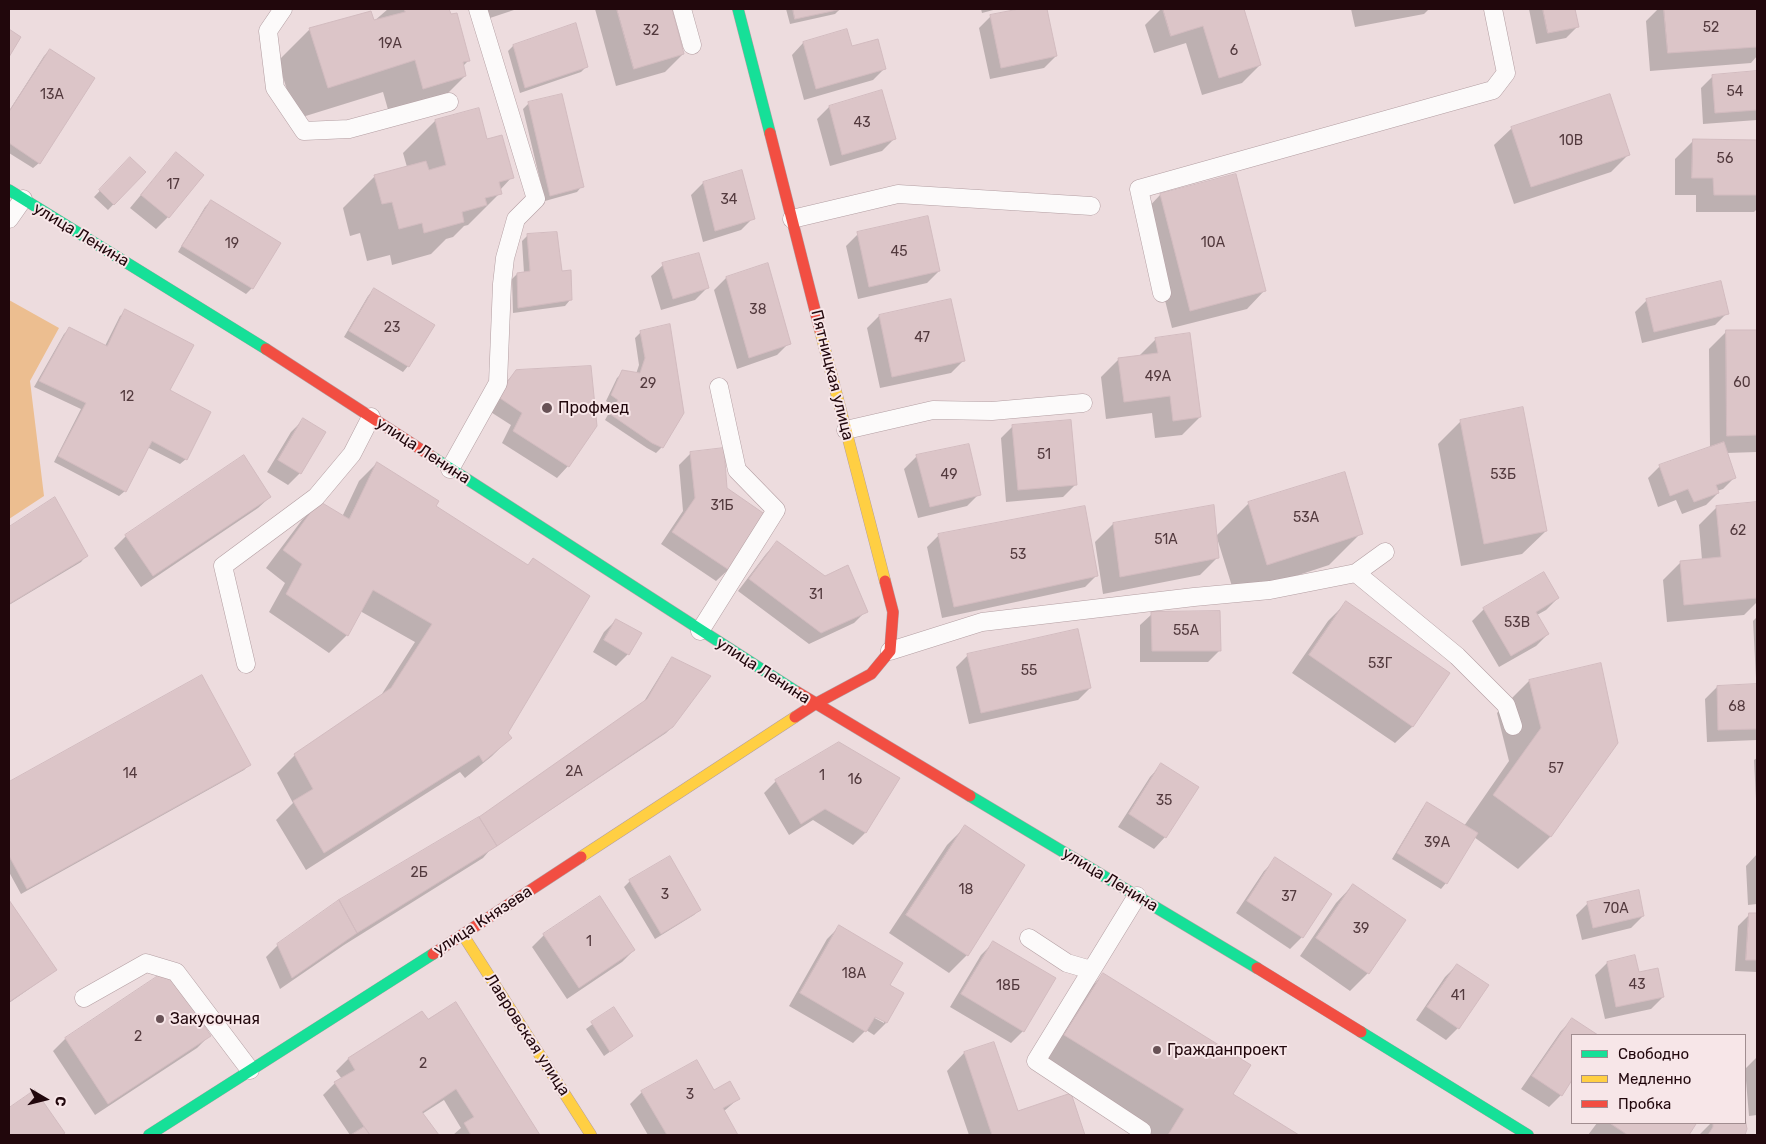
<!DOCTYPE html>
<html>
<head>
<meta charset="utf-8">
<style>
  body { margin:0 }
  #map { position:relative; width:1766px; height:1144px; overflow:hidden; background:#eddcde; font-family:Rubik,sans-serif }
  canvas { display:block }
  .frame { position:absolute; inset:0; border:10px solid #21070c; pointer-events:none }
  .legend { position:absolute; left:1571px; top:1034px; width:175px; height:90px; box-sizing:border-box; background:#f7e6e8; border:1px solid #a18d90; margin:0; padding:6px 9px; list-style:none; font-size:15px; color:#21070c }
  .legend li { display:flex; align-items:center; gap:10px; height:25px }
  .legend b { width:25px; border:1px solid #a18d90 }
  .north { position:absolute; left:20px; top:1074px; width:50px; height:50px; -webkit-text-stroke:4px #f7e6e8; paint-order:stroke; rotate:98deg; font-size:14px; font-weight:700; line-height:20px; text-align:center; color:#21070c }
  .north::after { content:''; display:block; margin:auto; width:18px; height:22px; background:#21070c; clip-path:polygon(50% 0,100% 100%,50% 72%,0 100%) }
</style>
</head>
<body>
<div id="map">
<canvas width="1766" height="1144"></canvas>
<div class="frame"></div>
<ul class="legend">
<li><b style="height:6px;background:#16e098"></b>Свободно</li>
<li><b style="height:6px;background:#ffcf43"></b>Медленно</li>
<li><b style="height:6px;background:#f24e42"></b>Пробка</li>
</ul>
<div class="north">С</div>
</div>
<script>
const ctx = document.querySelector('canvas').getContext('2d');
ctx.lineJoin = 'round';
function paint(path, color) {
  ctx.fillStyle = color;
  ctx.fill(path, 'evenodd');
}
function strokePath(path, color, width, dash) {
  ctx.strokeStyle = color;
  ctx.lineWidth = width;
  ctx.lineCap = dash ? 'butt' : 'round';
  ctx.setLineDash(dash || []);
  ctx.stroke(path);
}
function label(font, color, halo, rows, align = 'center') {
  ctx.font = font + ' Rubik,sans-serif';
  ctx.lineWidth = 4;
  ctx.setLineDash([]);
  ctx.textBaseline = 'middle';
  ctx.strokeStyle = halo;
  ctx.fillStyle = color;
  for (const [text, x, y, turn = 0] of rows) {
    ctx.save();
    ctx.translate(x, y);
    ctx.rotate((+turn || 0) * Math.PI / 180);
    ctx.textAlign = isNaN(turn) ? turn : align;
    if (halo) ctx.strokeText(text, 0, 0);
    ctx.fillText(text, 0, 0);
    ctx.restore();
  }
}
paint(new Path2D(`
  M9,300L59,328L30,381L44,496L9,519Z`), '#ecbe90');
paint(new Path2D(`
  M388,9H448L469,60L463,66L465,76L433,108L391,120L383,92L296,119L278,61L310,29L373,22Z
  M487,9H517L490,18Z
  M595,9H671L683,54L665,72L616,86Z
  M786,9H840L835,14L790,24Z
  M981,9H997L982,13Z
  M1025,9H1046L1056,56L1044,68L990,79L979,28L991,16Z
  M1161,9H1242L1260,65L1242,83L1202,95L1186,43L1154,53L1145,25Z
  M1351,9H1429L1424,14L1355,27Z
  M1529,9H1574L1578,26L1566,38L1536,44Z
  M1658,9H1757V56L1751,63L1650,71L1646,21Z
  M803,43L851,47L885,68L873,80L804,100L792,55Z
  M513,46L587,66L581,72L520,93L508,51Z
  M50,50L39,163L33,168L9,153V111L44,56Z
  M1757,73V120L1703,124L1701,88L1713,76Z
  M881,92L894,139L882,151L830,166L817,119L829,107Z
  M529,103L582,186L577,192L545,201L523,109Z
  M478,110L486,141L512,177L500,190V193L468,225L464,226L453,237L446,239L431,254L392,265L390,255L367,261L360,233L350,236L343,208L375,176L407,167L403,153L435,121Z
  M1512,128L1629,154L1611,172L1514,204L1494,145Z
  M1693,141H1757V209L1754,212H1696V195H1675V159Z
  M130,159L144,172L108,210L94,197Z
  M165,166L202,176L168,217L156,229L130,208Z
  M703,183L753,218L741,230L703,242L691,195Z
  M1160,195L1264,291L1247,309L1172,328L1143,213Z
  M211,201L252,288L246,294L178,252L205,207Z
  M858,234L939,271L927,283L858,299L846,246Z
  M528,235L570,300L565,306L513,313L512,279L517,274L524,273L522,241Z
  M663,265L707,288L695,300L661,310L651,276Z
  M767,265L789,343L777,355L737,369L714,290L726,278Z
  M374,290L408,366L403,372L344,337L368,296Z
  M1647,300L1727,313L1715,325L1642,343L1635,312Z
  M950,301L963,361L951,373L880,388L867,328L879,316Z
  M126,311L169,391L186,459L180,464L147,447L125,491L119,496L54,462L81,409L34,387L64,334L70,328L105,346L120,316Z
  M1727,331H1757V452L1726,453L1735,477L1723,489L1717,491L1718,493L1706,505L1682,514L1676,500L1658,507L1648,478L1660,466L1710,448L1709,349Z
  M641,332L662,447L656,453L647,448L605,420L613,406L606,401L617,378L623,372L636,374L639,365L635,338Z
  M1156,339L1200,417L1182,435L1155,438L1152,413L1106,419L1101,377L1119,359L1138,357Z
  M516,372L568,466L557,478L502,443L511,425L486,409L504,384Z
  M303,420L300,473L288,485L267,472L291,432Z
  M1461,421L1546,531L1522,554L1461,566L1438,444Z
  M1013,426L1075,485L1063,497L1006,502L1001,438Z
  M968,445L979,494L967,506L918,518L904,469L916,457Z
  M691,453L726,489L764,515L728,570L716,581L661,544L683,511L679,465Z
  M377,463L434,507L506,733L510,738L492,756L465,778L460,772L306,870L276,820L293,803L277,773L295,755L380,697L415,642L360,611L347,635L329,653L269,612L285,583L266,568L302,520L319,503L342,517L359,481Z
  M270,497L258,508L141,587L114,548L126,536Z
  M54,499L86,556L81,562L9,605V529Z
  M1249,503L1361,533L1329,565L1235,596L1217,538H1216L1218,557L1200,575L1103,594L1095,542L1113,524L1213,506L1216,536Z
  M1757,503V602L1744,615L1667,622L1663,580L1681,562L1702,560L1699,525L1717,507Z
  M939,535L1097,575L1085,587L942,618L927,547Z
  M778,542L866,611L854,623L809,644L738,591L766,554Z
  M1558,598L1546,610L1537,615L1548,634L1536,646L1499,667L1472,621L1484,609Z
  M1346,603L1413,726L1395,743L1292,673L1328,621Z
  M1152,614L1220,650L1208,662H1140V625Z
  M1757,617V678H1756L1753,621Z
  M616,620L641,633L628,654L616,666L593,652L604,632Z
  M968,655L1090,688L1078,700L969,724L956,667Z
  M672,658V727L666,733L489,851L483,858L344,945L280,989L266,957L278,945L479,818L643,703L667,664Z
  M201,677L249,765L244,770L21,894L9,872V784Z
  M1529,681L1617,743L1550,837L1518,869L1474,837L1446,883L1441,889L1392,859L1422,809L1427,804L1464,826L1509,761L1497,713Z
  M1757,685V740L1707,742L1705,699L1717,687Z
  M839,743L898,779L865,833L853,845L813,820L789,835L764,793L776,781Z
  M1757,758V819L1754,760Z
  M1161,765L1165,837L1154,849L1118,827L1150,777Z
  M965,827L967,955L949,973L889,933L947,845Z
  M1757,854V904L1748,905L1746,866Z
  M1276,859L1302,937L1290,949L1236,913L1264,871Z
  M630,881L700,909L694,915L655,939L624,887Z
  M1353,885L1368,973L1350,991L1300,956L1336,903Z
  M9,902L55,970L49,975L9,1003Z
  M1588,903L1643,916L1631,928L1582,940L1576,915Z
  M1757,912V972L1735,971L1738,926L1750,914H1755Z
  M839,927L888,986L902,994L886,1023L874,1035L866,1030L853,1043L789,1006L827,939ZM870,1012L884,1020V1023L869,1015Z
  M544,935L634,950L622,962L567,999L532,947Z
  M993,943L1023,1031L1011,1043L950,1007L981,955Z
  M1607,963L1638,974L1663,997L1651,1009L1605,1019L1595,975Z
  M1457,965L1458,1028L1446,1040L1416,1020L1445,977Z
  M167,972L209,1036L197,1048L95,1115L53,1051L65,1039Z
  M1103,975L1231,1095L1297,1135H1142L1033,1068L1071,1007Z
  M1757,998V1025H1756V999Z
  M455,1004L539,1135H453L461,1128L444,1100L422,1114L437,1135H350L323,1095L335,1083L342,1079L336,1071L348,1059L422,1012L428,1021Z
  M614,1008L632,1036L604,1056L586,1029Z
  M1572,1020L1596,1035H1572V1078L1561,1095L1549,1107L1521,1089L1561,1031Z
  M964,1053L1017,1113L1070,1095L1084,1135H969L947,1071Z
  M1757,1057V1115L1749,1116L1745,1069Z
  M34,1091L63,1133L61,1135H9V1109Z
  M642,1092H714L738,1099L723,1112L737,1135H648L630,1104Z
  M1745,1122V1123L1743,1135H1699L1711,1123Z
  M1597,1123H1693L1695,1124L1687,1135H1588Z`), '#0003');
const building = new Path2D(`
  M404,9H449L451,14L457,13L470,61L463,62L466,76L423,89L415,60L328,88L309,28L371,11L374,20L405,12Z
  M617,9H672L684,54L634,69Z
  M793,9H842L795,19Z
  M1019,9H1047L1057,56L1001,68L990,15Z
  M1163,9H1244L1261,65L1219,78L1203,26L1171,36Z
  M1543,9H1575L1579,27L1548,33Z
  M1664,9H1757V47L1668,53Z
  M576,23L588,67L525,88L513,45Z
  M9,29L21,37L9,57Z
  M847,29L852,46L878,39L886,69L816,89L803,42Z
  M50,49L95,78L40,164L9,143V112Z
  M1757,71V110L1715,113L1712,75Z
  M882,90L896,139L842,155L829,106Z
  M562,94L584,187L550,196L528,102Z
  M1610,94L1630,155L1531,187L1511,127Z
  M479,108L487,139L502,135L514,178L499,182L502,194L485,198L487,205L462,212L464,222L424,233L422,223L399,229L392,202L382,204L374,175L426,161L429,170L446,165L435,120Z
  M1693,139L1757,140V195H1714L1713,178H1692Z
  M176,152L204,175L169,218L141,195Z
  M130,157L146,172L114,205L99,190Z
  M742,170L755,219L715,231L703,182Z
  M1236,174L1266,291L1190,311L1160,194Z
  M211,200L281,243L253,289L182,246Z
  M928,216L940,271L869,287L857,232Z
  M557,232L562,271L571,270L572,300L518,308L517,273L530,271L527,234Z
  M699,253L709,288L673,299L662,263Z
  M768,263L791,344L749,358L726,277Z
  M1721,281L1729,314L1654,332L1646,299Z
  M374,288L435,325L409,367L349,331Z
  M951,299L965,361L892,377L879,315Z
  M125,309L194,345L170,390L211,412L187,460L152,441L126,492L58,456L86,403L39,381L69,327L107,346Z
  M670,324L684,413L663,448L652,443L610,414L618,400L611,395L622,370L640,373L645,358L640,331Z
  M1726,330H1757V435L1727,436Z
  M1190,333L1201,417L1173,421L1170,396L1124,402L1118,358L1158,353L1155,338Z
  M591,366L597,426L569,467L513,431L522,413L497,396L516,370Z
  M1523,407L1547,531L1484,544L1460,420Z
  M303,418L326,432L301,474L278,460Z
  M1071,420L1077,485L1018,490L1012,425Z
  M1724,442L1736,478L1716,485L1719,493L1694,502L1688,489L1670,496L1659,465Z
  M969,444L981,495L930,507L916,455Z
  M724,448L727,488L766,515L729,570L672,532L695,498L690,452Z
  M244,455L271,497L153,576L125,535Z
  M377,462L439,501L436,506L528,565L533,558L590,596L508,733L512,738L483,762L479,755L324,853L293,801L313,789L294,754L391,688L432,624L373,590L348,636L286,594L302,564L283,550L319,501L349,519Z
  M1345,472L1363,534L1267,565L1248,502Z
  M55,497L88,556L9,604V527Z
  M1757,502V598L1684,605L1680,561L1721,557L1716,506Z
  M1214,505L1219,558L1120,577L1113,523Z
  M1085,506L1098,576L954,607L938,534Z
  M777,541L825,576L848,565L868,612L821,633L749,579Z
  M1544,572L1559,598L1536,612L1549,634L1511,656L1483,608Z
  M1346,601L1450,673L1413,727L1309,655Z
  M1220,611L1221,651H1152L1151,612Z
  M616,619L642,633L629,655L604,640Z
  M1078,629L1091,688L981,713L967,654Z
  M672,657L711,676L673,727L497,846L479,817L647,699Z
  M1601,663L1618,743L1551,837L1493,795L1541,728L1529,680Z
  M202,675L251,765L27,889L9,856V782Z
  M1757,684V729L1718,730L1717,686Z
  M839,742L900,778L866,833L825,809L801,824L775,780Z
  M1161,763L1199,787L1166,838L1129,814Z
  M1427,802L1478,833L1447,884L1397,853Z
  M479,817L497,846L357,933L339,900Z
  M965,825L1025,865L968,956L906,915Z
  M670,856L701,910L661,934L629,880Z
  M1275,857L1332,894L1303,938L1247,901Z
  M1353,884L1406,920L1369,974L1316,938Z
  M1639,890L1644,916L1593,928L1587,902Z
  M600,896L635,950L579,988L543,934Z
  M9,900L57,970L9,1002Z
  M339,900L357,933L292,978L277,944Z
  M1749,913H1757V960H1746Z
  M839,925L903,963L890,985L904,993L887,1023L875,1017L866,1032L800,993Z
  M993,941L1056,978L1024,1032L961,994Z
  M1635,955L1639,972L1658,968L1664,997L1616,1007L1607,962Z
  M1457,964L1489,985L1459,1029L1427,1007Z
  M167,970L211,1036L108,1104L65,1038Z
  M1103,973L1251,1065L1233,1094L1299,1135H1168L1184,1109L1064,1035Z
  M456,1002L540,1135H471L464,1123L474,1117L456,1089L422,1112L439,1135H370L334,1082L355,1070L348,1058L422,1011L428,1019Z
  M614,1007L633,1036L610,1052L591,1022Z
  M1572,1018L1598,1035H1572V1080L1562,1096L1532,1076Z
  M994,1042L1018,1111L1071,1093L1085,1135H992L964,1052Z
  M697,1060L714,1090L730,1081L740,1099L723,1108L738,1135H667L641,1091Z
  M35,1090L65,1133L62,1135H10L9,1133V1108Z
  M1745,1118L1747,1129L1745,1135H1708L1713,1127V1123H1745Z
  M1610,1123H1695L1696,1124L1689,1135H1628Z
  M364,1127L370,1135H351Z`);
paint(building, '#dcc5c8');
strokePath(building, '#d2bbbf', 1);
const lane = new Path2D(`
  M283,9L268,31L275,88L304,131L349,129L449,102
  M682,9L692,45
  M9,219L23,199
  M792,219L898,194L1091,206
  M1162,293L1139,189L1493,90L1506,73L1493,9
  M846,430L933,410L992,411L1083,403
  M450,469L498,383L502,284L505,258L516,219L536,199L478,9
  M1356,573L1457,656L1506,705L1513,726
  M700,631L776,510L737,470L719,387
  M890,651L982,622L1194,597L1270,590L1356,573L1385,552
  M246,664L223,566L316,497L352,454L371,417
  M1137,896L1036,1061L1142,1131L1140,1135
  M1029,938L1067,963L1091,970
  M84,998L146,963L176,972L250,1070`);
const fast = new Path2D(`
  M738,9L770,133
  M9,190L266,349
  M431,456L797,692
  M970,796L1257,968
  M1361,1032L1528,1135
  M149,1135L433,954`);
const slow = new Path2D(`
  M820,330L885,581
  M581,857L795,717
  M463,935L591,1135`);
const jam = new Path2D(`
  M770,133L820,330
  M266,349L431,456
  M797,692L970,796
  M795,717L815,704L871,674L890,651L893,612L885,581
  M433,954L581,857
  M1257,968L1361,1032`);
strokePath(lane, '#b39ea2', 19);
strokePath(fast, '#b39ea2', 12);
strokePath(slow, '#b39ea2', 12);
strokePath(jam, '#b39ea2', 12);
strokePath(lane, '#fcfafa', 18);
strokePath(fast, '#16e098', 11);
strokePath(slow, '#ffcf43', 11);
strokePath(jam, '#f24e42', 11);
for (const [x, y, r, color] of [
  [547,408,6,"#685256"],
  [160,1019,5,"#685256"],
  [1157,1050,5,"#685256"]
]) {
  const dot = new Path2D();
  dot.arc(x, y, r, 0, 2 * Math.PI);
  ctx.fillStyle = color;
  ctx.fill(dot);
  strokePath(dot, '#f7e6e8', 2);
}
label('14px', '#533a3e', null, [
  ["52",1711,28],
  ["32",651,31],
  ["19А",390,44],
  ["6",1234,51],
  ["54",1735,92],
  ["13А",52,95],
  ["43",862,123],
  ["10В",1571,141],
  ["56",1725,159],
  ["17",173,185],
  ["34",729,200],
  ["10А",1213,243],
  ["19",232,244],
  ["45",899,252],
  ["38",758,310],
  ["23",392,328],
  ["47",922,338],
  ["49А",1158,377],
  ["60",1742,383],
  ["29",648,384],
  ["12",127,397],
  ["51",1044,455],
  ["49",949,475],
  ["53Б",1503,475],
  ["31Б",722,506],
  ["53А",1306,518],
  ["62",1738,531],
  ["51А",1166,540],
  ["53",1018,555],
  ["31",816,595],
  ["53В",1517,623],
  ["55А",1186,631],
  ["53Г",1380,664],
  ["55",1029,671],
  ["68",1737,707],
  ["57",1556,769],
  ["2А",574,772],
  ["14",130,774],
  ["1",822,776],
  ["16",855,780],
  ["35",1164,801],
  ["39А",1437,843],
  ["2Б",419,873],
  ["18",966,890],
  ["3",665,895],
  ["37",1289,897],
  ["70А",1616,909],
  ["39",1361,929],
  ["1",589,942],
  ["18А",854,974],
  ["43",1637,985],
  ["18Б",1008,986],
  ["41",1458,996],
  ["2",138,1037],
  ["2",423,1064],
  ["3",690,1095]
]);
label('16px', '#21070c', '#f7e6e8', [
  ["улица Ленина",81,235,31],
  ["Пятницкая улица",832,375,76],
  ["улица Ленина",423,451,33],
  ["улица Ленина",763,671,33],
  ["улица Ленина",1110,880,31],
  ["улица Князева",483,921,-33],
  ["Лавровская улица",527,1035,57]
]);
label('16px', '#21070c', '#f7e6e8', [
  ["Профмед",558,408],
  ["Закусочная",170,1019],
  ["Гражданпроект",1167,1050]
], 'left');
</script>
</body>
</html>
